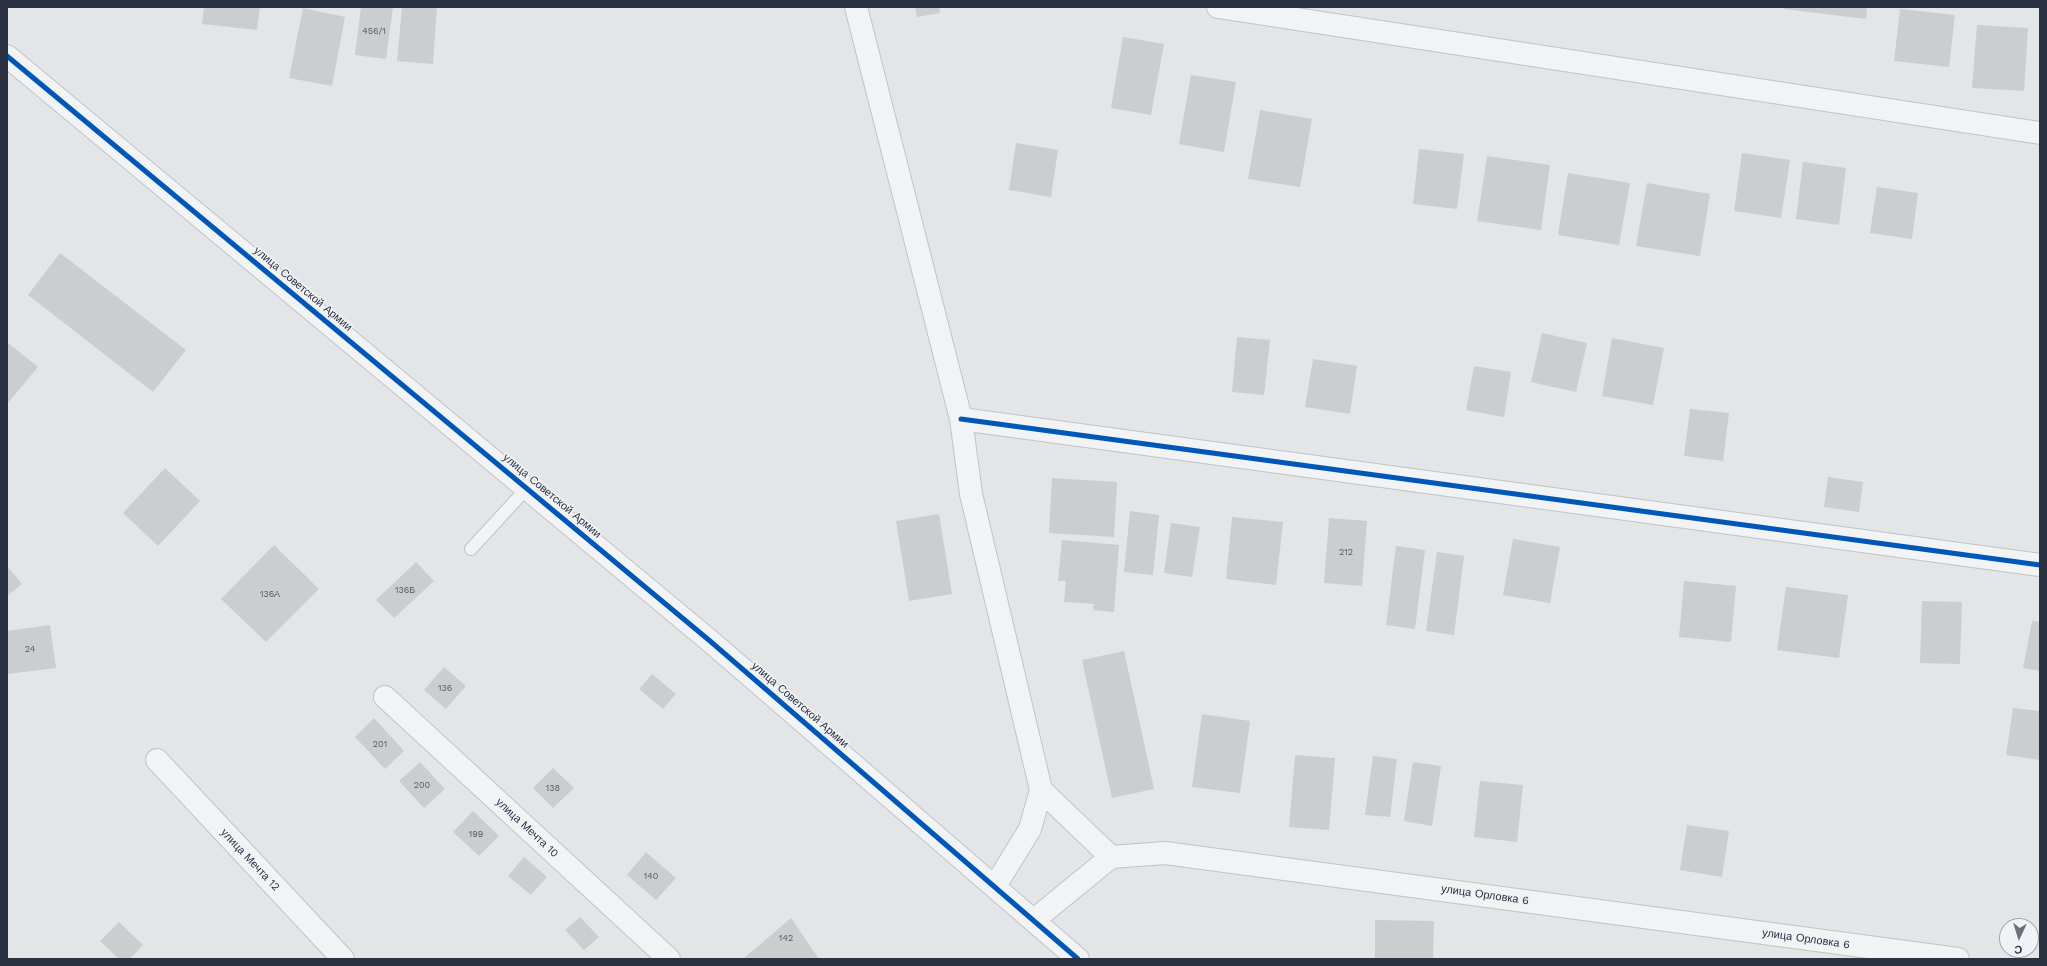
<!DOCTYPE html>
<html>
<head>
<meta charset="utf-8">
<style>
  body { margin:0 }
  #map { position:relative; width:2047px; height:966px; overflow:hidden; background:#e3e5e7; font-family:"Work Sans",sans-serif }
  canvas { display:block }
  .frame { position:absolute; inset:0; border:8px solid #2a3140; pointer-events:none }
  .north { position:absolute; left:1999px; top:918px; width:40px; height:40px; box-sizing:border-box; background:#f0f3f6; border:1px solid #a1a5ad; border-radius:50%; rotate:184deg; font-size:11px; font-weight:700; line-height:16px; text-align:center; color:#2a3140 }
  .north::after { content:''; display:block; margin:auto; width:14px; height:18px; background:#6b707a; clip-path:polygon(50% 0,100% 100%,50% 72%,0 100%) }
</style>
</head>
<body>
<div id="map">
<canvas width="2047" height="966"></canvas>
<div class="frame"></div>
<div class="north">С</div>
</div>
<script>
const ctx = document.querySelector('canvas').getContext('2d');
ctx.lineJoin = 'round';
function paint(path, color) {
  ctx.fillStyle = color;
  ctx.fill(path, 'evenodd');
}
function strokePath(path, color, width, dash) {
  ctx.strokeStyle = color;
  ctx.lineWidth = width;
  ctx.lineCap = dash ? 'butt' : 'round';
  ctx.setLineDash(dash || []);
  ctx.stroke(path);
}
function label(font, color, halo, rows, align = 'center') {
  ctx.font = font + ' "Work Sans",sans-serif';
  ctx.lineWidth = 3.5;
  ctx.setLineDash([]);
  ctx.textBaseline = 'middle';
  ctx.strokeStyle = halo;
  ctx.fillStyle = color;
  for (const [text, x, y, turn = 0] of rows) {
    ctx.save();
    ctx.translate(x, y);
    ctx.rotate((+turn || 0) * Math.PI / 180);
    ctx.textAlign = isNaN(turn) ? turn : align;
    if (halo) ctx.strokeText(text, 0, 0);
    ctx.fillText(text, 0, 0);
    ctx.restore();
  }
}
paint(new Path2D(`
  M204,7H260L257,30L202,24Z
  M361,7H393L386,59L355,55Z
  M402,7H437L433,64L397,61Z
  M915,7H939L940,13L917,17Z
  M1785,7H1867L1866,19L1784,9Z
  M303,8L345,17L332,86L289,78Z
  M1900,9L1955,15L1949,67L1894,61Z
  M1977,25L2028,28L2024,91L1972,88Z
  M1123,37L1164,44L1151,115L1111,108Z
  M1191,75L1236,82L1224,152L1179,144Z
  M1260,110L1312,119L1300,187L1248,179Z
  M1016,143L1058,150L1051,197L1009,190Z
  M1419,149L1464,154L1457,209L1413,204Z
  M1742,153L1790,160L1781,218L1734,211Z
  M1487,156L1550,165L1541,230L1477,221Z
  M1803,162L1846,168L1839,225L1796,219Z
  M1568,173L1630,183L1619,245L1558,235Z
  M1647,183L1710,194L1700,256L1636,246Z
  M1877,187L1918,193L1912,239L1870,233Z
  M60,253L186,350L153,392L28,295Z
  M1542,333L1587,343L1576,392L1531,382Z
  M1237,337L1270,340L1264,395L1232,392Z
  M1612,338L1664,348L1653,405L1602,396Z
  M7,342L38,367L7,404Z
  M1313,359L1357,366L1350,414L1305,407Z
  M1474,366L1511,372L1504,417L1466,410Z
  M1690,409L1729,413L1723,461L1684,456Z
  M165,468L200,501L158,546L123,513Z
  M1828,477L1863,482L1859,512L1824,507Z
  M1052,478L1117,482L1114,537L1049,533Z
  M1130,511L1159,515L1153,575L1124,572Z
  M939,514L952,594L909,601L896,521Z
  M1232,517L1283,522L1276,585L1226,579Z
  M1329,518L1367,521L1362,586L1324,583Z
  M1171,523L1200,527L1192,577L1164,573Z
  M1513,539L1560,547L1550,603L1503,595Z
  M1062,540L1119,545L1114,612L1093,610L1094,604L1064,602L1066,581H1058Z
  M274,545L319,589L266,642L221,599Z
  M1396,546L1425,550L1415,629L1386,625Z
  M1437,552L1464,556L1454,635L1426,631Z
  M416,562L434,581L394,618L376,600Z
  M7,566L22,584L7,596Z
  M1684,581L1736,586L1731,642L1679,637Z
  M1786,587L1848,595L1839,658L1777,650Z
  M1922,601L1962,602L1960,664L1920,663Z
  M2032,621L2040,622V671L2023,668Z
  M50,625L56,668L7,674V631Z
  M1124,651L1154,789L1112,798L1082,660Z
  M444,667L466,686L446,709L424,690Z
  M652,674L676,694L663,709L639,689Z
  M2013,708L2040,711V760L2006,755Z
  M1202,714L1250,721L1240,793L1192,787Z
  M374,718L404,751L385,769L355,737Z
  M1295,755L1335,758L1329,830L1289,827Z
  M1373,756L1397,759L1390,817L1365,815Z
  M420,762L445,789L424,808L399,781Z
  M1413,762L1441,766L1432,826L1404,821Z
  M553,768L574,788L553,808L533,788Z
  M1480,781L1523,785L1517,842L1474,837Z
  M473,811L499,836L479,856L453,832Z
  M1687,825L1729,831L1722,877L1680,870Z
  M646,852L676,878L656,900L627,875Z
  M524,857L547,877L531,895L508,876Z
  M580,917L599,937L584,950L565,930Z
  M791,918L819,959H745L744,958Z
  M1375,920L1434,921L1433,959H1375Z
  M119,922L143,945L130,959H119L100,941Z`), '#cbcdcf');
const lane = new Path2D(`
  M471,549L527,488`);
const street = new Path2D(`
  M856,7L961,419L971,494L1041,790L1030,829L995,886
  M1218,7L2040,133
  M7,56L710,641L1078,959
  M961,419L2040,565
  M385,697L669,959
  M157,760L343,959
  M1041,790L1111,857
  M1034,920L1111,857L1165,853L1958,959`);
strokePath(lane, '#c1c3c5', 14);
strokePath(street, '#c1c3c5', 24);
strokePath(lane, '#f1f3f4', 12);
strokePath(street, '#f1f3f4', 22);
strokePath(new Path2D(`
  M7,56L710,641L1078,959
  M961,419L2040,565`), '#0057b8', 5);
label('9px', '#535964', null, [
  ["456/1",374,31],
  ["212",1346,552],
  ["136Б",405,590],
  ["136А",270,594],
  ["24",30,649],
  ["136",445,688],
  ["201",380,744],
  ["200",422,785],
  ["138",553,788],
  ["199",476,834],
  ["140",651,876],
  ["142",786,938]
]);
label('11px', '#2a3140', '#f0f3f6', [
  ["улица Советской Армии",303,289,40],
  ["улица Советской Армии",552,496,40],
  ["улица Советской Армии",800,705,41],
  ["улица Мечта 10",527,828,43],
  ["улица Мечта 12",250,860,47],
  ["улица Орловка 6",1485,895,8],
  ["улица Орловка 6",1806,939,8]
]);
</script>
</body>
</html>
